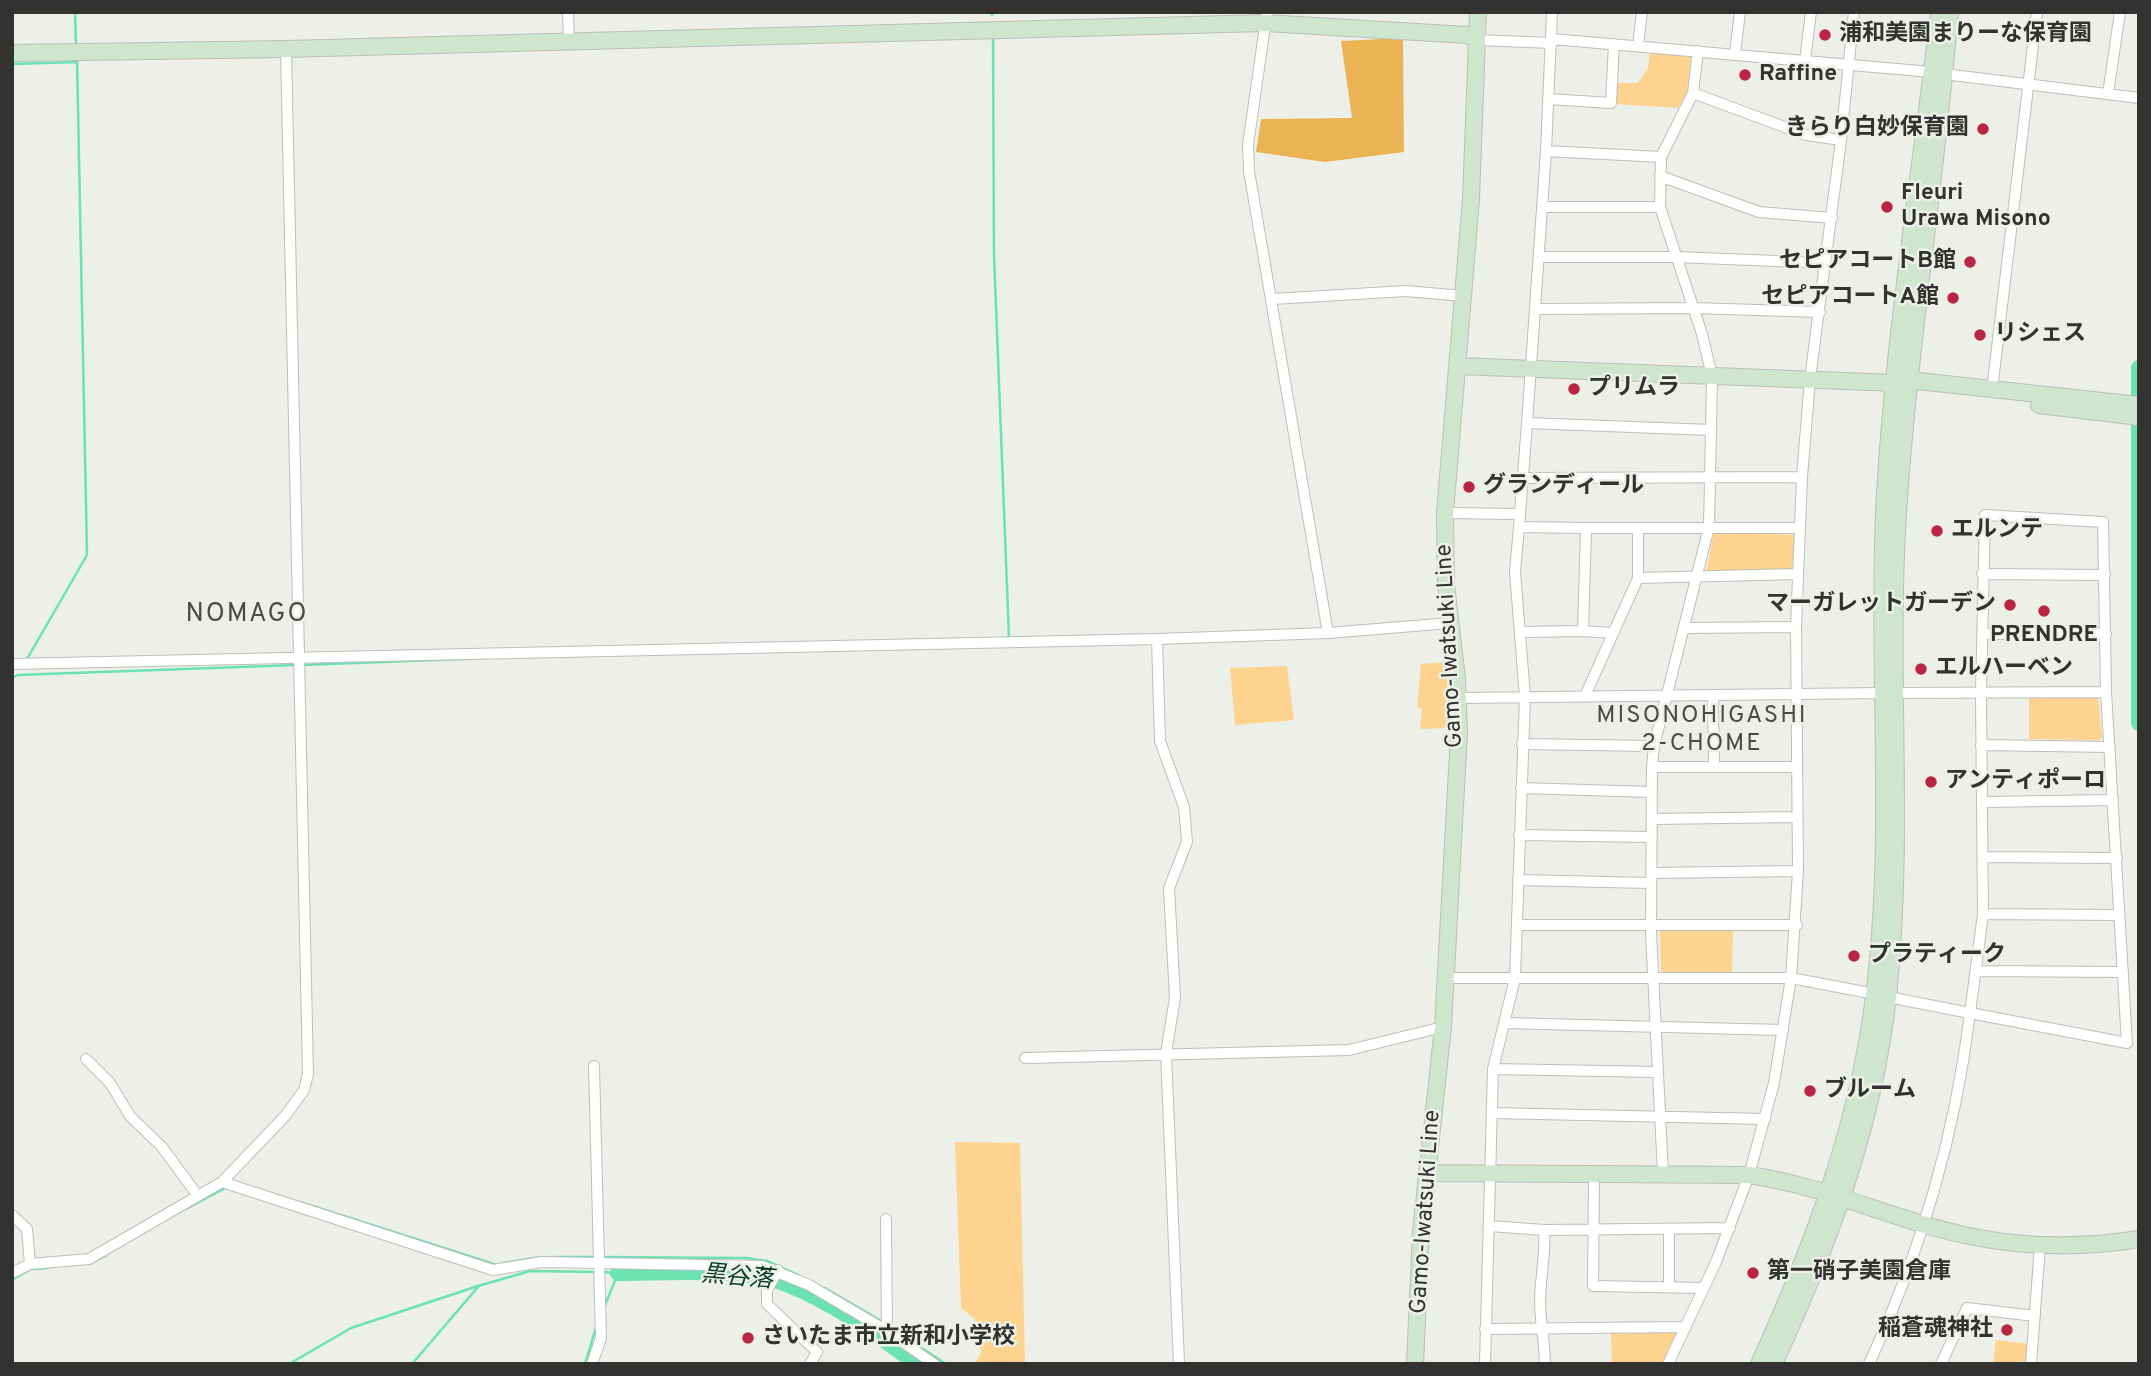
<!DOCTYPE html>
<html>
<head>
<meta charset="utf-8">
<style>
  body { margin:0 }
  #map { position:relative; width:2151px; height:1376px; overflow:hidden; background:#edf0e8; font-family:Overpass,sans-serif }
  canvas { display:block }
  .frame { position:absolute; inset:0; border:14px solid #323330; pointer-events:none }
</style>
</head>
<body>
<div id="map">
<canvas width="2151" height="1376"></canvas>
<div class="frame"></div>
</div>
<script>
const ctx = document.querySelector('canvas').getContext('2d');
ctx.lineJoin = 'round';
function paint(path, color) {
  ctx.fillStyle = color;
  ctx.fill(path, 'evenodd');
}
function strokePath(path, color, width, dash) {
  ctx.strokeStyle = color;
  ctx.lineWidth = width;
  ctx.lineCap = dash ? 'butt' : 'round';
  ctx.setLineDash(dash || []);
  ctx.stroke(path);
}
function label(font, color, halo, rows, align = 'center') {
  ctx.font = font + ' Overpass,"Noto Sans JP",sans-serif';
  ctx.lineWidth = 5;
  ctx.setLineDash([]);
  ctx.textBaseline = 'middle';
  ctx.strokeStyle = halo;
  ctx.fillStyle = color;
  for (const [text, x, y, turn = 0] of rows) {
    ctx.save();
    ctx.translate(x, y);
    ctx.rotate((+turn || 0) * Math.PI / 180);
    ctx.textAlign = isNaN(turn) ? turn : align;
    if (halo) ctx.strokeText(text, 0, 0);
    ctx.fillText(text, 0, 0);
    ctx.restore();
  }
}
paint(new Path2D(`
  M1650,51L1691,57L1688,90L1678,108L1615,104L1617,83H1638L1648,68Z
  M1714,532L1795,535L1792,569L1706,573Z
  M1447,662L1451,697L1450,728L1420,729L1422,709L1417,707L1421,664Z
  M1287,666L1294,720L1235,725L1230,668Z
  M2098,696L2102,737L2099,740L2029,739V697Z
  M1663,929H1733L1732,973H1664L1661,969L1660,932Z
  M955,1142L1020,1143L1025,1364H975L982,1351L972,1341L975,1319L961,1308Z
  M1675,1331L1678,1333L1663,1364H1612L1611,1333Z
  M1996,1340L2030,1344L2028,1361L1993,1364Z`), '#fdd38f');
paint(new Path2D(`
  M1403,38L1404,152L1325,162L1256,152L1261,119L1352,118L1341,41Z`), '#eab353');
strokePath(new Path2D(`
  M75,12L76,46
  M992,12V15
  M993,37L994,255L1009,638
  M12,64L77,62
  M27,659L87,555L77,59
  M302,665L463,659
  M12,678L18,675L295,665
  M300,1202L497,1265
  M186,1209L227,1187
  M555,1257H594
  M601,1257L746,1258L767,1261L800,1276
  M503,1263L541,1257
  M89,1264L105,1256
  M603,1272L618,1273L604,1308
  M12,1280L31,1269L48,1268
  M825,1288L883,1322
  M891,1328L946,1364
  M289,1364L351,1328L478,1286L530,1271L596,1272
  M412,1364L478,1287
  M585,1364L596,1327`), '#6ae2b2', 2.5);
strokePath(new Path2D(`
  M2139,368V723
  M618,1273C664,1273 742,1267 784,1283C831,1301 876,1333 917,1364`), '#6ae2b2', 16);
const street = new Path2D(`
  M568,12L569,41
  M1267,12L1248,145L1249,171L1328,633
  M1552,39L1920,71L2139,98
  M1477,40L1552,43
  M1638,46L1642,12
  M1735,54L1740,12
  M1805,61L1811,12
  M1693,93L1806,135L1841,140
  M2108,94L2120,12
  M1548,99L1611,103L1614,44
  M1546,151L1552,12
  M1660,176L1759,212L1832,218
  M1543,207H1660
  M1540,257H1676L1826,263
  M1272,299L1406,291L1463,296
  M1536,309L1693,308L1820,312
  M1992,390L2037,12
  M1527,423L1546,151L1661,157
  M1521,478L1802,477
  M1445,513L1519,514
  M1985,515L2103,522L2106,692L2127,1043L1970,1013L1983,914L1981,694Z
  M1586,528L1519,527L1527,423L1711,430L1712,376L1702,334L1660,207L1661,157L1693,93L1698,51
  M1638,528H1800
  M1982,574L2105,575
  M1685,628L1796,627
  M1522,632L1583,631
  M1613,633L1583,631L1586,528H1638V578L1797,574
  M1982,634H2106
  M1157,639L1160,741L1184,807L1187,842L1169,888L1175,998L1166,1053L1179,1364
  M12,664L1157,639L1328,633L1450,623
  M1894,693L2106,692
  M1713,695L1714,767
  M1585,696L1638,578
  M1459,698L1882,693
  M1522,744L1654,746
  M1981,745L2110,747
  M1652,767H1797
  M1521,788L1651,792
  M1983,802L2113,800
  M1652,819L1797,817
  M1519,835L1651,837
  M1984,857L2117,858
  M1651,873L1798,871
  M1518,880L1651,883
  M1983,914L2118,915
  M1517,925H1797
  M1977,971L2123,972
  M1445,978H1791L1875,994
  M1504,1023L1783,1030
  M1025,1058L1349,1050L1443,1027
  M86,1059L110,1083L130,1116L162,1147L198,1196
  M1493,1069L1658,1072
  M1492,1113L1765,1119
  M1594,1174L1593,1286L1704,1288
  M1663,1174L1651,932L1652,767L1654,746L1709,527L1711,430
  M222,1182L493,1270L542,1262L762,1266L809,1285L887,1331L934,1364
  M12,1215L27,1229L30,1264
  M886,1219L887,1331
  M1490,1226L1544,1230L1730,1228
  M1544,1230C1546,1255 1540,1278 1540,1302C1540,1322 1545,1343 1545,1364
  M778,1270L767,1290V1304L817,1352L810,1364
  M12,1273L30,1264L89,1259L222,1182L286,1115L304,1090L308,1074L286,49
  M1669,1286V1229
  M1485,1329L1686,1327
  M592,1364L601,1338L594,1066
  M1485,1364L1493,1069L1515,978L1525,697L1515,572L1519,527
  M1668,1364L1716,1262L1749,1175L1774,1083L1791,978L1798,871L1796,627L1802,477L1810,379L1841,140L1854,12
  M1869,1364C1921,1252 1955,1136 1970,1013L1888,997
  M1941,1364L1967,1308L2035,1316
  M2031,1364L2040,1246`);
const secondary = new Path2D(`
  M12,53L286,49L1265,23L1467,35L1477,40
  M1458,366L1896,383L1909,380L2139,405
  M2039,405L2139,417
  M1426,1173L1749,1175C1827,1186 1897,1222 1974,1237C2030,1248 2083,1248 2139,1239
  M1415,1364L1421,1231L1443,1027L1459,733L1457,679L1446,584L1445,513L1471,199L1478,12
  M1759,1364C1813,1245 1858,1126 1874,996C1894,839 1877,673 1884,513C1892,346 1920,179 1939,12
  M1774,1364C1828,1247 1874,1126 1888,996C1905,836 1888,674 1898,513C1909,346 1936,180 1950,12`);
strokePath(street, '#bdbfb8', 12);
strokePath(secondary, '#bdbfb8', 18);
strokePath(street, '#fff', 10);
strokePath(secondary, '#cee5ce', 16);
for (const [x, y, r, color] of [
  [1825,35,7,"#b82644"],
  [1745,75,7,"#b82644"],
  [1983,129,7,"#b82644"],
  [1887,207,7,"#b82644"],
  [1970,262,7,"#b82644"],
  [1953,298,7,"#b82644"],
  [1980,335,7,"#b82644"],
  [1574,389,7,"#b82644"],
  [1469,487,7,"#b82644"],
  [1937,531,7,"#b82644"],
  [2010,605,7,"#b82644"],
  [2044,611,7,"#b82644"],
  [1921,669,7,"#b82644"],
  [1931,782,7,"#b82644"],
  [1854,956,7,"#b82644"],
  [1810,1091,7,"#b82644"],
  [1753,1273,7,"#b82644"],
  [2007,1330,7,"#b82644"],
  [748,1338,7,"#b82644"]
]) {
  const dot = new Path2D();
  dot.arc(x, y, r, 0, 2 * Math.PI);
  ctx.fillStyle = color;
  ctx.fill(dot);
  strokePath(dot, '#edf0e8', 2.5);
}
label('bold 23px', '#323330', '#edf0e8', [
  ["浦和美園まりーな保育園",1839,35],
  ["Raffine",1759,75],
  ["きらり白妙保育園",1969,129,"right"],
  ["Fleuri",1901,194],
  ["Urawa Misono",1901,220],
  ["セピアコートB館",1956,262,"right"],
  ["セピアコートA館",1939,298,"right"],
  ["リシェス",1994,335],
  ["プリムラ",1588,389],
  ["グランディール",1483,487],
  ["エルンテ",1951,531],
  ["マーガレットガーデン",1996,605,"right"],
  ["PRENDRE",2044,636,"center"],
  ["エルハーベン",1935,669],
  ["アンティポーロ",1945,782],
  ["プラティーク",1868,956],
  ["ブルーム",1824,1091],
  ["第一硝子美園倉庫",1767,1273],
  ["稲蒼魂神社",1993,1330,"right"],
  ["さいたま市立新和小学校",762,1338]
], 'left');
label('23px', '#323330', '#edf0e8', [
  ["Gamo-Iwatsuki Line",1451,646,-93],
  ["Gamo-Iwatsuki Line",1427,1212,-86]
]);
ctx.letterSpacing = '2px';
label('24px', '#494b45', '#edf0e8', [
  ["MISONOHIGASHI",1702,717],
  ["2-CHOME",1702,745]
]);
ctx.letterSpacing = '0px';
label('italic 24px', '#033b29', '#edf0e8', [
  ["黒谷落",737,1279,5]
]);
ctx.letterSpacing = '2px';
label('26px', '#494b45', '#edf0e8', [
  ["NOMAGO",247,616]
]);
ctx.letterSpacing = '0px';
</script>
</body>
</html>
